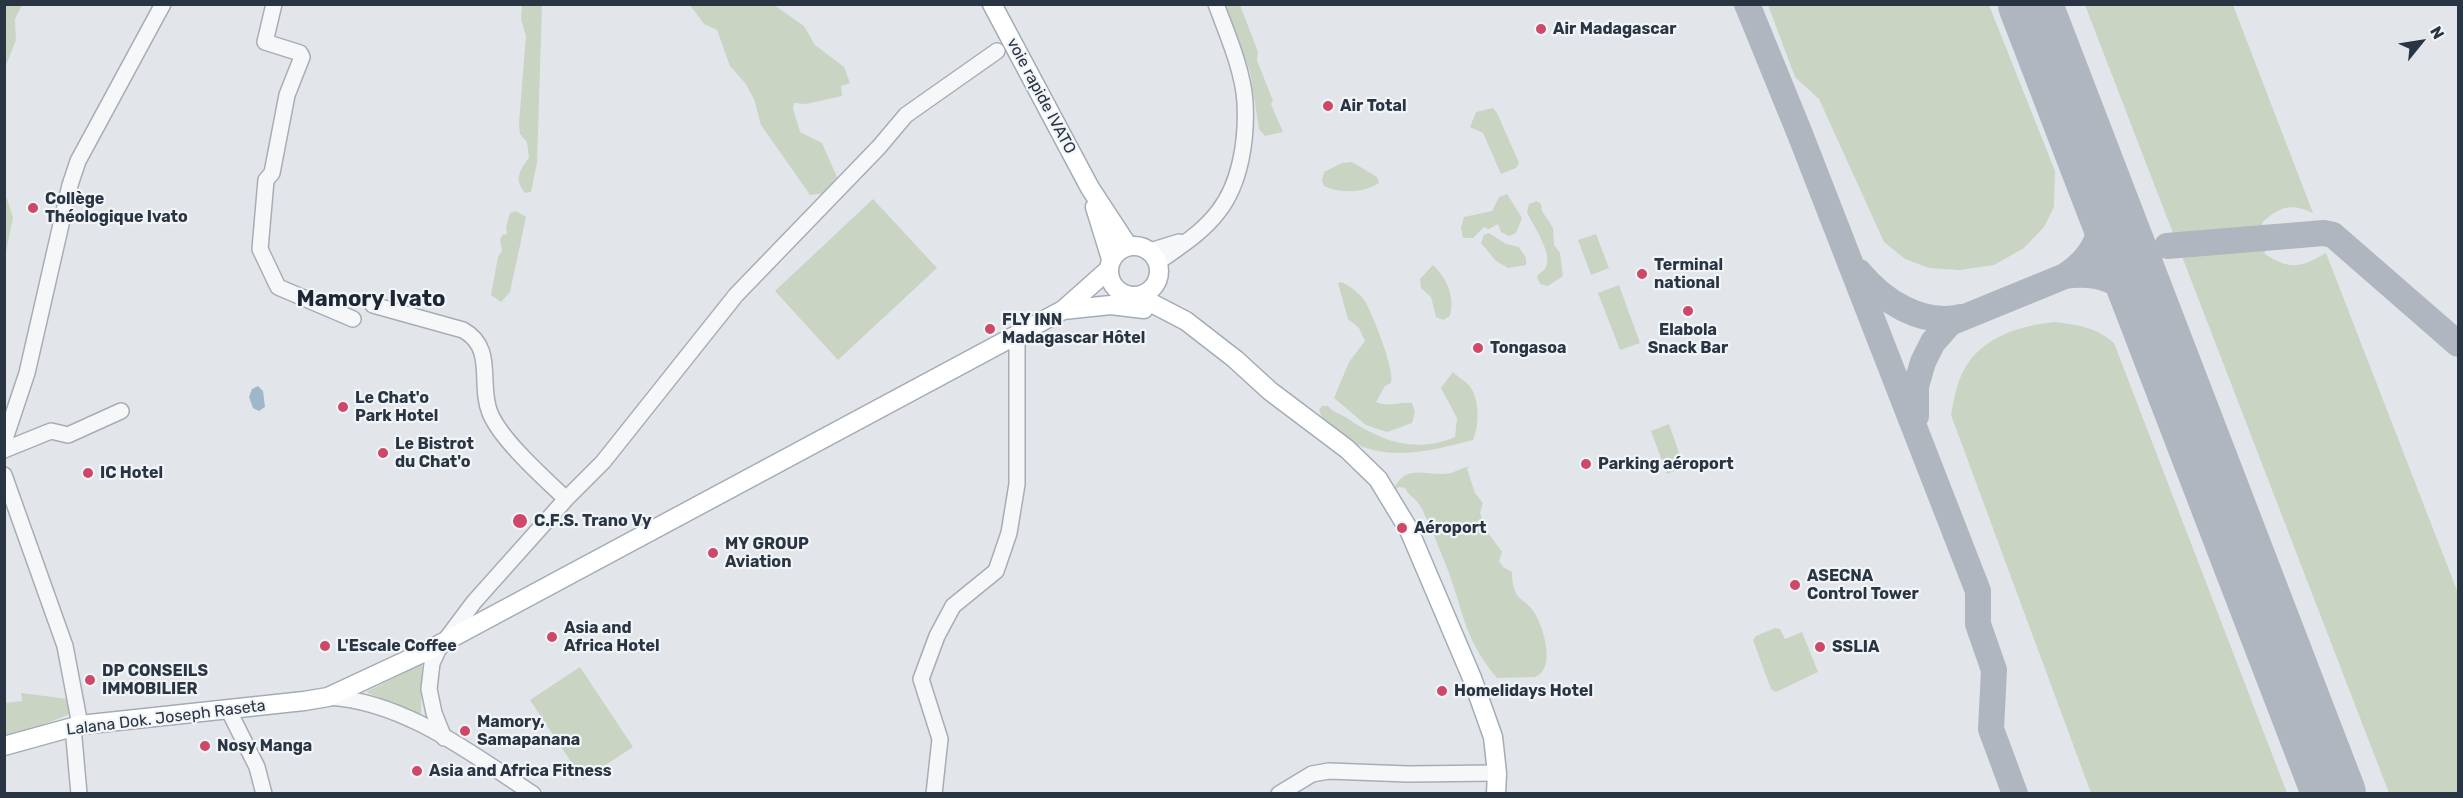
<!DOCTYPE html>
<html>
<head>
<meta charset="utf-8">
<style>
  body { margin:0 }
  #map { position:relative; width:2463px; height:798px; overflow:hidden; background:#e2e6eb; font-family:Rubik,sans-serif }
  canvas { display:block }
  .frame { position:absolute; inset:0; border:6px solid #2a3543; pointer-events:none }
  .north { position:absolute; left:2391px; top:12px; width:60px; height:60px; -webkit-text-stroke:4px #f2f5f8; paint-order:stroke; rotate:60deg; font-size:16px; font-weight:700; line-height:24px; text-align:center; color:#2a3543 }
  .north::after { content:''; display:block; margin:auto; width:21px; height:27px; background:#2a3543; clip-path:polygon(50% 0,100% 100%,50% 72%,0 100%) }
</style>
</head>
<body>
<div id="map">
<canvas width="2463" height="798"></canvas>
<div class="frame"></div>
<div class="north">N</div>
</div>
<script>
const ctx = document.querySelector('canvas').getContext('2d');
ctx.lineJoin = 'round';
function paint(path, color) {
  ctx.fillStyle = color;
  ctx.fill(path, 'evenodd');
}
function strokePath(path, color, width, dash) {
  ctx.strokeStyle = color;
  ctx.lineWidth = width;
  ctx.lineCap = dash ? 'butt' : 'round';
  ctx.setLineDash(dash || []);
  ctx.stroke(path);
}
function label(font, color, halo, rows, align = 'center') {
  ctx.font = font + ' Rubik,sans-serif';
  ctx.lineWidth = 4.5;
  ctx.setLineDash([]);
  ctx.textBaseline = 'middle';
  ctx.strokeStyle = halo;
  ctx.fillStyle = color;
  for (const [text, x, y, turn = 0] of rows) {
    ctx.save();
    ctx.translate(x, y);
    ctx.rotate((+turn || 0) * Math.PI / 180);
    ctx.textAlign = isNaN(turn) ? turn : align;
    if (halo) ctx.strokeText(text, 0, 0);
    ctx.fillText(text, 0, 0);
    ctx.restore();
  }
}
paint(new Path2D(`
  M5,4L22,5L15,19L16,40L5,68Z
  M522,5H542L537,163L531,192L525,193C514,180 519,170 529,158L527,142L520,134L519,123L526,36L521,19Z
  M690,5H774L804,26L815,45L844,67L850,83L841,86L842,96L806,104L794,103L793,108L800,132L822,143L837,177L825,193L810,195L761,125L754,99L745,83L730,66L717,30L704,24Z
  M1223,5H1240L1258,52L1257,60L1273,101L1271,104L1283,132L1265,136L1259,129L1250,71Z
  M1768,5H1989L2055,171L2054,207L2044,227L2024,248L1994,265L1960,270L1929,268L1905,259L1884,242L1819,99L1795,77Z
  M2085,5H2233L2313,213C2292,203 2279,206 2262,223L2265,254C2290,270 2300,268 2326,253L2458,593V793H2389Z
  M1493,108L1497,113L1519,163L1516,168L1501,174L1483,133L1470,127L1476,112Z
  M1352,162L1377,177L1379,183C1364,193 1340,194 1324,186L1322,180L1324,172L1342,163Z
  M5,193L13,217L5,257H4Z
  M1507,194L1522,218L1516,233L1509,236L1501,232L1498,224L1489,229L1484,227L1473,238H1463L1461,228L1464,217L1492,211L1499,197Z
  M873,199L937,268L838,360L775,291Z
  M1537,201L1541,204L1542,211L1553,228L1554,245L1560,253L1563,276L1548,286L1540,284L1537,277C1540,271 1544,272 1546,267C1553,253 1532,224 1527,212L1529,204Z
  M516,211L526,217L510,292L501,302L491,295L498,257L502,251L500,240L502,235L507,234L506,227L510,213Z
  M1489,233L1506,244L1519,247L1526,258V265L1508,268L1496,261L1481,243L1484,235Z
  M1596,234L1609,268L1591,275L1578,240Z
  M1433,265C1447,278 1455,297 1450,316L1443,320L1436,317L1431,297L1421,288L1420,279Z
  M1341,282C1349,285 1362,295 1366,303C1373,316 1395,370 1391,383L1385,386L1376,402C1389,408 1399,401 1412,403L1415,412L1412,423L1387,432L1366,425L1334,398L1349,362L1365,341L1359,328L1348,319L1338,283Z
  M1619,285L1640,343L1620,350L1598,293Z
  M2055,322C2078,325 2096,327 2114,343L2287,793H2091L1951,415C1954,400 1956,384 1964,370C1981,337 2022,325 2055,322Z
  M1453,372C1458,377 1467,382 1471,388C1480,402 1479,426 1473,440C1438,449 1399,460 1363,447C1349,442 1334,426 1322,417L1319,410L1322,406H1328C1334,413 1339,413 1347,418C1380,441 1415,454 1455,437L1457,418L1441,388Z
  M1669,424L1684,467L1667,474L1651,431Z
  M1469,466L1467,469L1475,493L1483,503L1480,513L1486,530L1502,552L1499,561L1503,567L1512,572C1512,580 1513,587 1517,595C1522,601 1530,605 1534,612C1543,626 1557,669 1535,677L1497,678C1466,641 1465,619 1450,576C1444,558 1435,541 1430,523C1424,517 1424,510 1419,504C1414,497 1409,496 1405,488L1399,487L1393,491C1406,461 1427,478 1451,473C1457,471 1463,468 1469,466Z
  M1775,628L1780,629L1785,639L1802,632L1818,672L1776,692L1771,689L1753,640L1756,636Z
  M422,664L421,716L366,692Z
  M580,667L633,747L583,780L530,700Z
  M21,693L68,699L70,714L5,740V703L22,701Z`), '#c9d4c3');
paint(new Path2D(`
  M258,386L263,391L265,407L259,411L253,408L249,397L252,389Z`), '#9eb7ca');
strokePath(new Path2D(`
  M1747,4L1800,134L1978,591V624L1994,670L1991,729L2015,794
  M2167,246L2324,233L2333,235L2458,344
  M1859,272C1883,301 1921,326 1961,317
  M2065,276C2098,255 2107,225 2101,188
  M1916,416V386L1923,362L1933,342L1950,323L2065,276C2099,271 2124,281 2146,309`), '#afb6c0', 26);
strokePath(new Path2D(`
  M2030,4L2334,794`), '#afb6c0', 64);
const minor = new Path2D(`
  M274,4L265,42L300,53L302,57L287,95L272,173L266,180L260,249L278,287L353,319
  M1150,251L1179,242
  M1158,262C1179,247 1202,233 1218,212C1241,183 1247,138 1245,102C1243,70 1227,34 1216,4
  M373,305L463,330C496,348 478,384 490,413C501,440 544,478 566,499
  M4,442L27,373L70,185L78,161L163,4
  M4,450L51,431L68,435L121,411
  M4,475L65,646L80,725
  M328,697C404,701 472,754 533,794
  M229,711L257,767L264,794
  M73,727L79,794
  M444,738L434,713L429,689L432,663L438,650L474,602L566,499L603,462L736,295L879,147L906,115L997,51
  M934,794L940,739L921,679L937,636L953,606L996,571L1009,533L1017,484V333
  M1279,794L1312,774L1329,771L1408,774L1497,773`);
const major = new Path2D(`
  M992,4L1090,188L1128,246
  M1095,207L1111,259
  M1109 271a25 25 0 1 1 50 0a25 25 0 1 1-50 0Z
  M1138,296L1186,321L1235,359L1270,391L1347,449L1378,479L1409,530L1472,678L1493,737L1497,773L1496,794
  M1063,310L1111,305L1144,309
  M4,746L80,725L304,701L328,697L429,650L1063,310L1108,270`);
strokePath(minor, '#a7adb5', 18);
strokePath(major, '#a2acb6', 21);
strokePath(minor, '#f5f7f9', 15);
strokePath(major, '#fff', 18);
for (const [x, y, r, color] of [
  [1541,29,6,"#ce4968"],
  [1328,106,6,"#ce4968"],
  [33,208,6,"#ce4968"],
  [1642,274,6,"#ce4968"],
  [1688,311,6,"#ce4968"],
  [990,329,6,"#ce4968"],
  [1478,348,6,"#ce4968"],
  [343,407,6,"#ce4968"],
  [383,453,6,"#ce4968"],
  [1586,464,6,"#ce4968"],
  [88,473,6,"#ce4968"],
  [520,521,8,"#ce4968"],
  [1402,528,6,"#ce4968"],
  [713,553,6,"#ce4968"],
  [1795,585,6,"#ce4968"],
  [552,637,6,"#ce4968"],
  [325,646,6,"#ce4968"],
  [1820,647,6,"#ce4968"],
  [90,680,6,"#ce4968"],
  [1442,691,6,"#ce4968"],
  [465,731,6,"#ce4968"],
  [205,746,6,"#ce4968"],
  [417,771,6,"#ce4968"]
]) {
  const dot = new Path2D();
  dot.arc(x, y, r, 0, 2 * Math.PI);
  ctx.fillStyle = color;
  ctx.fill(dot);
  strokePath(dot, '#f2f5f8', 2);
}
label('bold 16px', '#2a3543', '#f2f5f8', [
  ["Air Madagascar",1553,29],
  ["Air Total",1340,106],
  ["Collège",45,199],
  ["Théologique Ivato",45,217],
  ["Terminal",1654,265],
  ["national",1654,283],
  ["FLY INN",1002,320],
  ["Madagascar Hôtel",1002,338],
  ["Elabola",1688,330,"center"],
  ["Snack Bar",1688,348,"center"],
  ["Tongasoa",1490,348],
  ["Le Chat'o",355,398],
  ["Park Hotel",355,416],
  ["Le Bistrot",395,444],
  ["du Chat'o",395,462],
  ["Parking aéroport",1598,464],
  ["IC Hotel",100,473],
  ["C.F.S. Trano Vy",534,521],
  ["Aéroport",1414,528],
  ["MY GROUP",725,544],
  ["Aviation",725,562],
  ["ASECNA",1807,576],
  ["Control Tower",1807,594],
  ["Asia and",564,628],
  ["Africa Hotel",564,646],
  ["L'Escale Coffee",337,646],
  ["SSLIA",1832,647],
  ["DP CONSEILS",102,671],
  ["IMMOBILIER",102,689],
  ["Homelidays Hotel",1454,691],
  ["Mamory,",477,722],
  ["Samapanana",477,740],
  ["Nosy Manga",217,746],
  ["Asia and Africa Fitness",429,771]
], 'left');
label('16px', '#2a3543', '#f2f5f8', [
  ["voie rapide IVATO",1041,96,62],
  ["Lalana Dok. Joseph Raseta",166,718,-7]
]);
label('bold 22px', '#1c2634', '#f2f5f8', [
  ["Mamory Ivato",371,300]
]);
</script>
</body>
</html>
